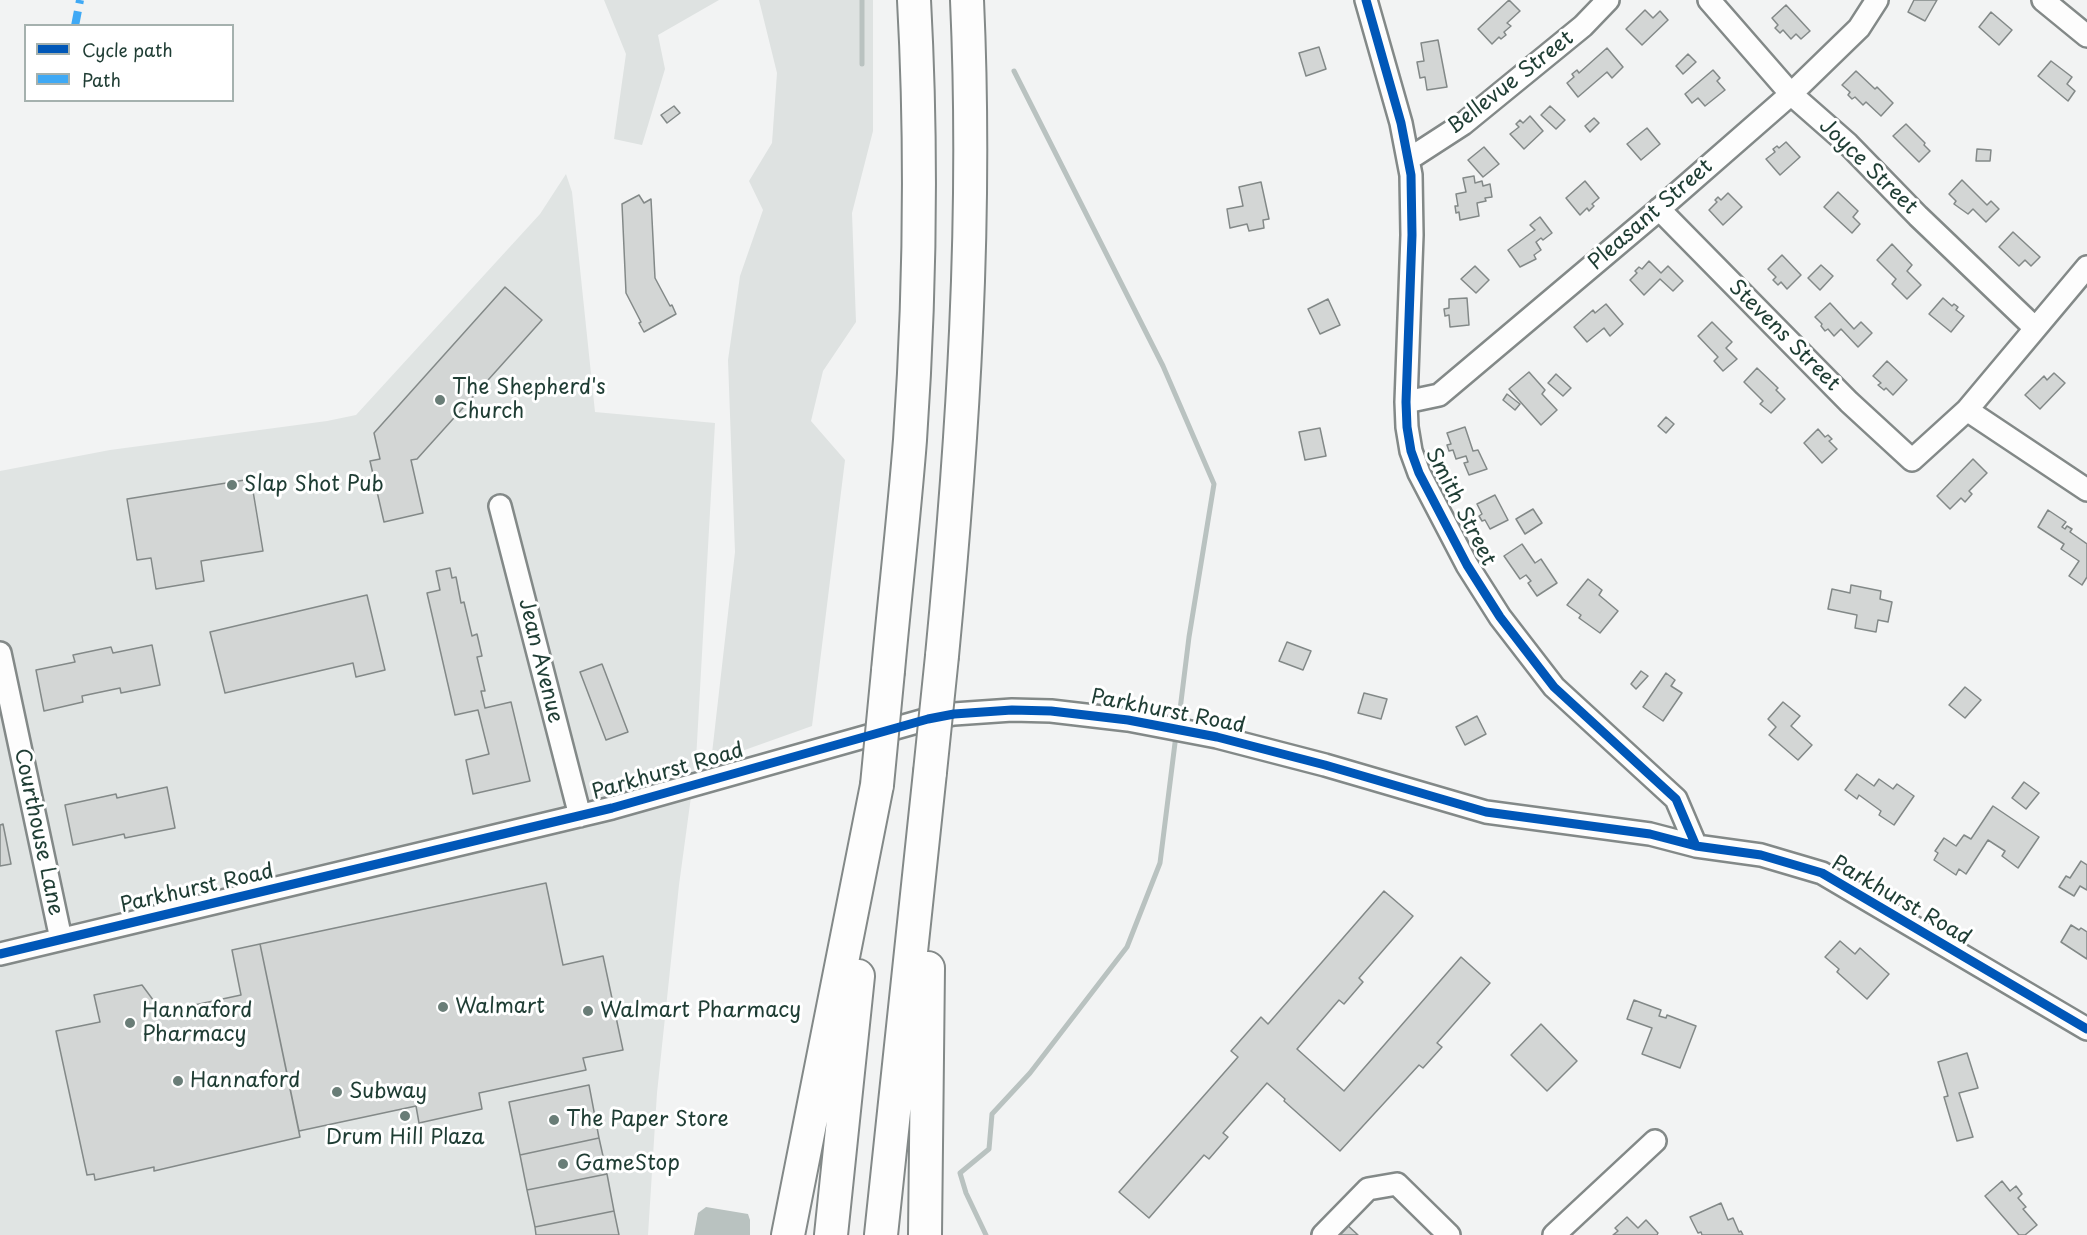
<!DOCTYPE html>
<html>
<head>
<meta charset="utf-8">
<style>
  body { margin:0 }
  #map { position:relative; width:2087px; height:1235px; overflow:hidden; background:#f2f3f3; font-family:"Playpen Sans",sans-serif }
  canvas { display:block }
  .legend { position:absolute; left:24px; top:24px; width:210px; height:78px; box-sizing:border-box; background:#fff; border:2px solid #a5b1ae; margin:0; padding:8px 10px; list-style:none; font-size:18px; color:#1f3d34 }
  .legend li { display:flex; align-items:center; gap:12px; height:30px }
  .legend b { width:30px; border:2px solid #a5b1ae }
</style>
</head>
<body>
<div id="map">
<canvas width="2087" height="1235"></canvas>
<ul class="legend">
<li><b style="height:8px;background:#0057b8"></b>Cycle path</li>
<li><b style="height:8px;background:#3fa9f5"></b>Path</li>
</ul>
</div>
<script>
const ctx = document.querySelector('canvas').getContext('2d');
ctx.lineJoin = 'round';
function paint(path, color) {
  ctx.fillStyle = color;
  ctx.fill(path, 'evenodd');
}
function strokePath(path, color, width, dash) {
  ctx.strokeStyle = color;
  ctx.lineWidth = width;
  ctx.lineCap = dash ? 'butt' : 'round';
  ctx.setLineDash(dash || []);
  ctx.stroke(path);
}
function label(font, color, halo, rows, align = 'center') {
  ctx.font = font + ' "Playpen Sans",sans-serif';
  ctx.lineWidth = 6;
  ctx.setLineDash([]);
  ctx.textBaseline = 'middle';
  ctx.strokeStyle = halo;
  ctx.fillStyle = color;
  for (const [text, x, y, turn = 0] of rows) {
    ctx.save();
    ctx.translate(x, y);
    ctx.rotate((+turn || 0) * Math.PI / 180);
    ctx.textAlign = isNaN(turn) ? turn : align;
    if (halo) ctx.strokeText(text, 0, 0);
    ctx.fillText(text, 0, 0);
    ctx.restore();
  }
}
paint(new Path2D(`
  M566,174L572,192L595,412L715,423L696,760L679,885L657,1093L648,1235H0V471L110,450L327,421L356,415L540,214Z`), '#e0e4e3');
paint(new Path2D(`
  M604,0H719L658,35L665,69L642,145L614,139L626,54Z
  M759,0H873V131L852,213L856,322L823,371L811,421L845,460L812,726L711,762L735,552L728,360L740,276L763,210L749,181L772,143L777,73Z`), '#dee2e1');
paint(new Path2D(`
  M706,1207L748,1214L750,1220V1235H694L698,1213Z`), '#b9c2c0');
strokePath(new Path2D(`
  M862,0V64
  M1014,71L1163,366L1214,484L1189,637L1178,726
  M986,1235L966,1193L960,1173L989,1149L992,1114L1030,1073L1127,947L1160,863L1176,735`), '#b9c2c0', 5);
const building = new Path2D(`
  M1509,0L1520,11L1507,23L1511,26L1504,32L1506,35L1501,39L1499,37L1492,44L1478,29Z
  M1914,0H1937L1925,21L1908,12Z
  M1786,5L1810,31L1801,39L1796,34L1791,39L1783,30L1780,33L1775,28L1778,25L1772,18Z
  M1645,10L1653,18L1660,11L1668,20L1642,45L1626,29Z
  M1991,12L2012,30L1999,45L1979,27Z
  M1438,40L1447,87L1427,90L1425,77L1420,78L1417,62L1424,61L1421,43Z
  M1319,47L1326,69L1306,76L1299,53Z
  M1607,48L1623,67L1612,78L1607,72L1578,97L1567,83L1574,77L1572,74L1577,70L1579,73Z
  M1688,54L1696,62L1683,74L1676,66Z
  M2051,61L2072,77L2067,84L2075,91L2068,101L2038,76Z
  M1713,70L1720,78L1717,81L1725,90L1705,106L1698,98L1692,103L1685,94Z
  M1856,71L1875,89L1877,87L1893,103L1881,116L1866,102L1863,105L1855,97L1852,99L1848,95L1850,92L1842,85Z
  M674,106L680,113L667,123L661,115Z
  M1550,106L1565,120L1556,129L1541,115Z
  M1530,116L1543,131L1524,149L1510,134L1519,127L1516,124L1520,120L1523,123Z
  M1594,118L1599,123L1590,132L1585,126Z
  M1906,124L1925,143L1924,145L1930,151L1919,162L1893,136Z
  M1647,128L1660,144L1641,160L1627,144Z
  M1786,142L1800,157L1780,175L1766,159L1775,152L1773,149L1777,146L1779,148Z
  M1484,147L1499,164L1483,177L1468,160Z
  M1977,149L1991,150L1990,161H1976Z
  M1474,176L1475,183L1482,181L1483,186L1490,184L1492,197L1485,198L1486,201L1477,203L1479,216L1460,220L1459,212L1456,213L1455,206H1458L1456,194L1466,192L1463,178Z
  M1962,180L1987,205L1991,201L1999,209L1986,222L1973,209L1968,214L1954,204L1956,201L1949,194Z
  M1585,181L1599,198L1592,204L1594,206L1589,211L1587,208L1580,215L1566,198Z
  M1261,182L1269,219L1263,220L1264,228L1249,231L1247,224L1230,228L1227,209L1243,206L1239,187Z
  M1838,192L1858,211L1853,217L1860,224L1852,233L1824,207Z
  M1728,193L1742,207L1723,225L1709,210L1717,202L1715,200L1718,197L1721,200Z
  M639,195L644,203L651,199L655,278L670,306L672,305L676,314L644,332L639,323L641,322L626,293L622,204Z
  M1540,217L1552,233L1543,240L1541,238L1536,242L1541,250L1534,255L1536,259L1520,267L1508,250L1535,230L1530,225Z
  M2013,232L2040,257L2031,266L2025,260L2019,266L1999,247Z
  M1892,244L1912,265L1907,271L1921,285L1907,299L1892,284L1896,279L1877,260Z
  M1782,255L1801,275L1787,289L1781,282L1778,285L1773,280L1776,277L1768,269Z
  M1649,261L1661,273L1668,266L1683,281L1673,291L1660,279L1644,295L1630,280L1637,273L1635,271L1639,267L1642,269Z
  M1821,265L1833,276L1820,290L1808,278Z
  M1475,266L1489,280L1476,293L1461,279Z
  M505,287L542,320L417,459L411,460L423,513L384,522L370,461L380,459L374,433Z
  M1467,298L1469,325L1450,327L1449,315L1445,316L1444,309L1449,308V299Z
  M1943,298L1952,306L1954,304L1958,307L1956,310L1964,316L1951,332L1929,314Z
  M1328,299L1340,325L1320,334L1308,309Z
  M1830,303L1854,329L1861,322L1872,333L1858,347L1841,329L1834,336L1828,329L1825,331L1821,326L1822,324L1815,317Z
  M1606,304L1623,324L1610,336L1604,328L1587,342L1574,327L1593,310L1595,313Z
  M1712,322L1732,342L1726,348L1737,359L1723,371L1714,361L1718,357L1698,336Z
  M1887,361L1907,380L1893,395L1886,388L1884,390L1878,385L1881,383L1873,376Z
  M1757,368L1778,388L1776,390L1785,399L1771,413L1760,404L1763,401L1744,382Z
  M1529,372L1545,390L1542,394L1557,410L1541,425L1509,389Z
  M2054,373L2065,383L2040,409L2025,395L2044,376L2047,380Z
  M1556,374L1571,388L1563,396L1548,383Z
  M1507,394L1520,404L1515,410L1503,400Z
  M1666,417L1674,424L1666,433L1658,426Z
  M1465,427L1473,451L1478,450L1487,469L1469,475L1464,463L1468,462L1466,456L1456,459L1453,450L1449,451L1447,445L1451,444L1447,433Z
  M1320,428L1326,456L1305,460L1299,432Z
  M1818,429L1825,437L1828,435L1832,439L1829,441L1837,449L1822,463L1804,443Z
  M1973,459L1987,473L1969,491L1972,494L1965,502L1961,498L1950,509L1937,496Z
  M251,479L263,551L201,561L204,581L156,589L151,558L137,560L127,499Z
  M1495,495L1508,520L1490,529L1485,520L1482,521L1479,516L1482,514L1477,504Z
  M1533,509L1542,523L1525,534L1516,519Z
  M2048,510L2066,522L2062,527L2065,529L2067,526L2072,529L2070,532L2087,544V577L2082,585L2069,576L2079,561L2061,549L2064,544L2038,527Z
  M1522,544L1535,563L1541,559L1557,583L1537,596L1528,583L1531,581L1526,575L1520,579L1504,556Z
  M450,568L452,578L456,577L461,603L464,602L472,636L477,634L482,656L477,657L485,691H481L485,708L511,702L530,781L473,794L466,760L489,754L478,710L455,715L427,593L440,590L436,571Z
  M1588,579L1602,590L1599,595L1618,611L1600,633L1579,618L1581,615L1567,605Z
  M1851,585L1881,591L1880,599L1892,602L1888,622L1878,620L1876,632L1855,628L1857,615L1828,609L1832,589L1850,593Z
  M367,595L385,670L356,677L353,663L225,693L210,632Z
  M1287,642L1311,651L1303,670L1279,661Z
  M152,645L160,685L121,693L120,688L82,696L83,702L44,711L36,670L75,662L73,655L111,647L113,653Z
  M602,664L628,732L606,740L580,672Z
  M1641,671L1648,676L1636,689L1631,684Z
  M1666,673L1675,680L1671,686L1682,693L1663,721L1643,707Z
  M1965,687L1981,700L1965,718L1949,705Z
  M1364,693L1387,699L1381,719L1358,713Z
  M1783,702L1800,716L1791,726L1812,745L1798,760L1769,735L1776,727L1768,719Z
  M1477,716L1486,734L1465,745L1456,727Z
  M1857,774L1874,786L1879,779L1893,789L1897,784L1914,796L1894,825L1879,815L1881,811L1859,795L1857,799L1845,790Z
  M2024,782L2039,793L2026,809L2012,798Z
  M167,787L175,828L125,838L124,834L73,845L65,805L116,794L117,798Z
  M1993,806L2039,837L2018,868L2002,856L2005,851L1988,840L1966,874L1959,869L1956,875L1934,860L1938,853L1935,851L1944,838L1956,846L1964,835L1971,839Z
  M3,824L11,864L0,866V825Z
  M2081,861L2087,865V890L2080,886L2074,896L2059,887L2066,876L2070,878Z
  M546,883L563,965L603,956L623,1050L583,1058L586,1070L479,1093L482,1109L419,1123L416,1106L299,1131L260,944Z
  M1384,891L1413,916L1359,978L1363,982L1344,1004L1339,1000L1297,1049L1344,1091L1461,957L1490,983L1437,1043L1442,1047L1423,1068L1419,1065L1340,1151L1284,1101L1285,1099L1267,1083L1223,1133L1228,1137L1209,1159L1204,1155L1149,1218L1119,1192L1238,1057L1231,1051L1261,1017L1268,1024Z
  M2071,925L2079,930L2081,928L2087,932V959L2061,942Z
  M1840,941L1855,954L1860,948L1889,974L1867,999L1837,972L1839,969L1825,957Z
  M260,944L300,1137L154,1171V1167L95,1180L94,1174L87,1175L56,1031L100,1022L94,995L142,985L162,1012L241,995L232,950Z
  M1634,1000L1661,1010L1659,1016L1666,1018L1667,1015L1696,1026L1680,1068L1642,1054L1652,1028L1627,1019Z
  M1541,1024L1577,1061L1547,1091L1511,1055Z
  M1967,1053L1978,1088L1959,1093L1973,1137L1957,1141L1944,1097L1948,1096L1938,1062Z
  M589,1085L599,1138L520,1155L509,1102Z
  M599,1138L607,1174L527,1190L520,1155Z
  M607,1174L614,1211L535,1227L527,1190Z
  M2002,1181L2010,1191L2016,1186L2022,1194L2018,1198L2026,1207L2023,1209L2037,1225L2025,1235H2019L1985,1196Z
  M1721,1203L1728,1220L1733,1218L1739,1232L1741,1231L1743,1235H1702L1701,1232L1698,1233L1690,1217Z
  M614,1211L619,1235H536L535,1227Z
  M1627,1217L1638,1228L1646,1220L1658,1233L1657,1235H1613L1618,1231L1615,1228Z
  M1344,1222L1358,1235H1332Z`);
paint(building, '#d3d6d5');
strokePath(building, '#838988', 1.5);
const minor = new Path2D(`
  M1366,0L1401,123L1411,175L1412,235L1406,402L1407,427L1411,451L1419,473L1467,565L1500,617L1554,687L1676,799L1696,846
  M1709,0L1791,94L1848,144L1918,216L2034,327
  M2043,0L2087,36
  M1409,159L1463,124L1583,26L1608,0
  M1659,209L1849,402L1912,460L1967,410L2087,267
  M1406,402L1439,395L1656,212L1791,94L1859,28L1877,0
  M1967,410L2087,490
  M500,506L580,816
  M0,653L61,939
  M0,954L612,808L928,719L954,714L1012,710L1051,711L1128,720L1217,737L1325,765L1486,812L1650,834L1696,846L1761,855L1822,873L2087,1029
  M1323,1235L1368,1189L1397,1184L1449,1235
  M1554,1235L1655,1141`);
const highway = new Path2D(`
  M942,656C963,438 977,220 967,0
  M888,671C895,594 904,517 910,440C920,294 922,146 914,0
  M788,1235L877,785
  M831,1235L858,976
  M881,1235L930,772
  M925,1235L928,968`);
strokePath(minor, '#838988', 26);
strokePath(highway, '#838988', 36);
strokePath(minor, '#fdfdfd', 21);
strokePath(highway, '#fdfdfd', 32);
const highwayBridge = new Path2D(`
  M930,772L942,656
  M877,785L888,671`);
strokePath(highwayBridge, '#838988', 36, []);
strokePath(highwayBridge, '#fdfdfd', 32);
strokePath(new Path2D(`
  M75,26L80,0`), '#3fa9f5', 8, [15, 8]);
strokePath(new Path2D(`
  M1366,0L1401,123L1411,175L1412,235L1406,402L1407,427L1411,451L1419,473L1467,565L1500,617L1554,687L1676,799L1696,846
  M0,954L612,808L928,719L954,714L1012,710L1051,711L1128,720L1217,737L1325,765L1486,812L1650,834L1696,846L1761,855L1822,873L2087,1029`), '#0057b8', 9);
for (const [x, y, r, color] of [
  [440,400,6,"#697d77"],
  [232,485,6,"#697d77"],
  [443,1007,6,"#697d77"],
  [588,1011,6,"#697d77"],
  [130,1023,6,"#697d77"],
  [178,1081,6,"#697d77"],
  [337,1092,6,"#697d77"],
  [405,1116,6,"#697d77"],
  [554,1120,6,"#697d77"],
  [563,1164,6,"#697d77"]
]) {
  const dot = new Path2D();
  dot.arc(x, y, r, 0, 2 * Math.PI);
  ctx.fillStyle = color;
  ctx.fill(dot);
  strokePath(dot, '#fff', 2);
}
label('21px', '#1f3d34', '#fff', [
  ["Bellevue Street",1511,83,-38],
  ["Joyce Street",1868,167,44],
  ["Pleasant Street",1651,215,-41],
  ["Stevens Street",1784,336,45],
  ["Smith Street",1460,507,63],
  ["Jean Avenue",540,661,76],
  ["Parkhurst Road",1168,712,11],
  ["Parkhurst Road",668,772,-16],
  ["Courthouse Lane",38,832,78],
  ["Parkhurst Road",197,889,-13],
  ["Parkhurst Road",1901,901,30]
]);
label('21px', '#1f3d34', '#fff', [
  ["The Shepherd's",452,388],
  ["Church",452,412],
  ["Slap Shot Pub",244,485],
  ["Walmart",455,1007],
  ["Hannaford",142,1011],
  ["Pharmacy",142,1035],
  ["Walmart Pharmacy",600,1011],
  ["Hannaford",190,1081],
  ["Subway",349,1092],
  ["The Paper Store",566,1120],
  ["Drum Hill Plaza",405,1138,"center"],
  ["GameStop",575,1164]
], 'left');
</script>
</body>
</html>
